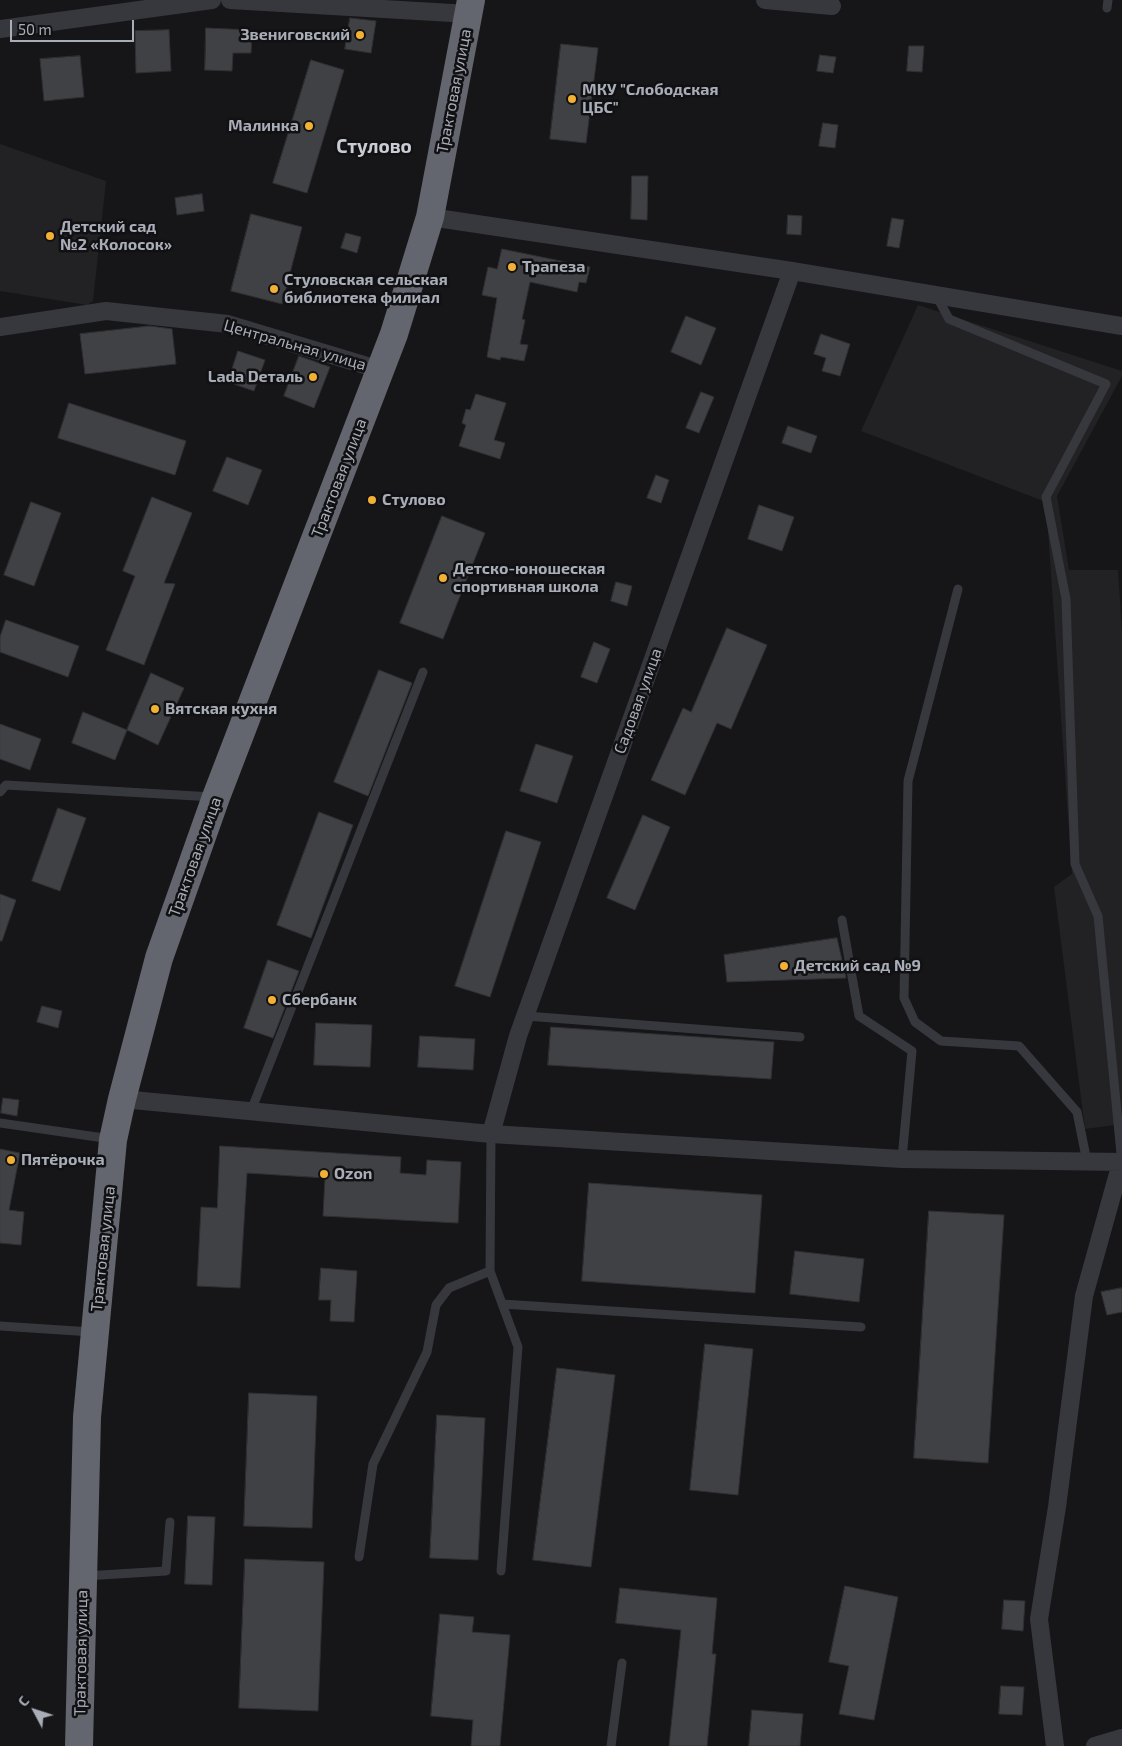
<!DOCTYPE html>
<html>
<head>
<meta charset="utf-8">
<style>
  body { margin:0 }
  #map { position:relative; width:1122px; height:1746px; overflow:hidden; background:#161618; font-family:"Exo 2",sans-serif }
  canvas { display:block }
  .north { position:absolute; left:10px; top:1686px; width:50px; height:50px; -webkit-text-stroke:4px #111113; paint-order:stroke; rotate:310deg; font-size:14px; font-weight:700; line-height:20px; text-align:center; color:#a8adb8 }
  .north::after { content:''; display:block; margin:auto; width:18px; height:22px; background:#a8adb8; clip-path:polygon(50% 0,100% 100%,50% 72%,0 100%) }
  .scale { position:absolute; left:10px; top:20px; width:124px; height:22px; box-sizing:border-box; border:2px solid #a8adb8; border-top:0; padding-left:6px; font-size:15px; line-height:18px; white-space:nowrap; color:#a8adb8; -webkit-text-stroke:4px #111113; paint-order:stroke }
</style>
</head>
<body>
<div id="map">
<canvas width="1122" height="1746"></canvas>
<div class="north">С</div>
<div class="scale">50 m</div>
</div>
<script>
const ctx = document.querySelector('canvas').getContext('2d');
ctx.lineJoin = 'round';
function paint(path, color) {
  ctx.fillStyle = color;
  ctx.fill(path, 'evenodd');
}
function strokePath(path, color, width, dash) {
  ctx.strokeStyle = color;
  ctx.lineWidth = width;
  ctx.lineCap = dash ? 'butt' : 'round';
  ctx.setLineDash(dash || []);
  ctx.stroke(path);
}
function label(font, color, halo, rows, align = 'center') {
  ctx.font = font + ' "Exo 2",sans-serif';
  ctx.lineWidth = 5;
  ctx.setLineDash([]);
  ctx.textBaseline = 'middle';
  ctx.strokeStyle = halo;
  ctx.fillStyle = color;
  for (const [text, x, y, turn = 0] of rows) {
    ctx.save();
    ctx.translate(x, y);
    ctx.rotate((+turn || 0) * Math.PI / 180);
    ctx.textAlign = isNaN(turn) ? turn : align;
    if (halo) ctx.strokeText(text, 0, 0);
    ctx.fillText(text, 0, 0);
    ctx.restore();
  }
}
paint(new Path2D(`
  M0,144L106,181L93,301L87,305L0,291Z
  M918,305L1122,371V376L1057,496L1069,570H1118L1122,632V1124L1085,1129L1054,887L1072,874L1046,502L861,431Z`), '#222225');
const building = new Path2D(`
  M350,18L376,21L371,53L345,49Z
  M206,28L252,30L251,53H233L232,71L205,70Z
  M169,30L171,71L136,73L135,31Z
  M561,44L598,48L586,143L550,139Z
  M909,46H924L922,72L907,71Z
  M820,55L836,57L833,73L817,71Z
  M80,56L84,97L44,101L40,59Z
  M311,60L344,70L307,193L273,183Z
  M823,123L838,125L835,148L819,146Z
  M632,176H648L647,220L631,219Z
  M202,194L204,211L177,215L175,198Z
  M251,214L302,227L282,304L231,291Z
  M788,215L802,216L801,235L787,234Z
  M892,218L904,220L899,248L887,246Z
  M346,233L361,237L357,253L341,248Z
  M502,249L590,267L586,283L579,282L577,292L530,282L522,319L525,320L520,344L528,345L524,361L501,357L500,360L487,357L497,298L482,295L488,267L497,269Z
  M686,316L716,328L701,365L671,352Z
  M150,326L172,329L176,364L85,374L80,334Z
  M821,334L850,344L840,376L822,371L826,358L814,354Z
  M238,351L265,360L254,391L228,382Z
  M299,356L330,367L314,408L284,396Z
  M701,392L714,397L699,433L686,428Z
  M476,394L506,403L494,440L505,443L500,459L459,446L466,425L462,423L466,409L470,410Z
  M69,403L186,441L175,475L58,438Z
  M788,426L817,436L811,453L782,443Z
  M227,457L262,470L248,505L213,491Z
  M656,475L669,480L661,503L647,498Z
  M152,497L192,513L164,583L175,584L144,665L106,650L135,576L123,571Z
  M31,502L61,513L34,586L4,575Z
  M759,505L794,517L782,551L748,539Z
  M442,516L485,533L443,639L400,623Z
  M616,582L632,586L627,606L611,601Z
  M6,620L79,646L68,677L0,652V637Z
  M727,628L767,645L731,729L717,723L685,795L651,780L683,708L691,712Z
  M594,642L610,649L597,683L581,677Z
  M379,670L412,683L368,796L334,782Z
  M151,673L184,688L158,745L127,730Z
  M83,712L127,730L115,760L72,743Z
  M0,724L41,739L30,770L0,759Z
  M536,744L573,756L557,803L520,791Z
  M58,808L86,818L60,891L32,881Z
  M319,812L353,825L311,938L277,925Z
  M643,815L670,827L635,910L607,898Z
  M506,831L541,842L490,997L455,986Z
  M0,894L16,900L2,941H0Z
  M837,938L846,978L727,982L724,955Z
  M268,960L299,971L273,1038L244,1028Z
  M42,1006L62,1011L58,1028L37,1022Z
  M316,1023L372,1025L370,1067L314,1065Z
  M551,1027L774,1042L771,1079L548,1065Z
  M420,1036L475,1039L473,1070L418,1067Z
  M3,1098L19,1100L17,1116L1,1113Z
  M220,1146L401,1157L400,1173L426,1175L427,1160L461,1162L458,1223L323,1216L325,1178L247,1173L240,1288L197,1286L201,1207L217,1208Z
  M0,1149L20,1153L9,1210L24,1212L21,1245L0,1243Z
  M589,1183L762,1195L755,1293L582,1281Z
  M929,1211L1004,1215L988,1463L914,1458Z
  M795,1251L864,1259L859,1302L790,1294Z
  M321,1268L357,1271L354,1322L330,1321L331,1300H319Z
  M1122,1288V1312L1107,1315L1101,1292Z
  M705,1344L753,1349L738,1495L690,1490Z
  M557,1368L615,1375L591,1567L533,1560Z
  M249,1393L317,1396L312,1528L244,1526Z
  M437,1415L485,1418L478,1560L430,1558Z
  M188,1516L215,1517L212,1585L185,1584Z
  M245,1559L324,1562L318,1711L239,1708Z
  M845,1586L898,1597L874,1720L839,1714L849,1666L829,1662Z
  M620,1588L717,1598L712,1654H716L707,1746H669L681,1630L616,1623Z
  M1004,1600L1025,1601L1023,1631L1002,1629Z
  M440,1614L474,1617L472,1632L510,1635L500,1746H471L473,1720L431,1716Z
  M1001,1686L1024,1687L1022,1715L999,1714Z
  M752,1710L803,1714L800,1746H749Z`);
paint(building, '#404145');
strokePath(building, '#303034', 1);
strokePath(new Path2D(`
  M1107,8L1108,0
  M936,295L949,319L1106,384L1046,497L1066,599L1075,864L1098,916L1122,1164
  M958,589L908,781L904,998L915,1022L941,1041L1019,1046L1077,1112L1087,1162
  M0,792L6,785L213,797
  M842,920L859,1016L912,1051L902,1159
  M526,1016L800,1037
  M251,1111L423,672
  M0,1123L111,1139
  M490,1271L518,1347L501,1571
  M502,1304L861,1327
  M0,1326L92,1332
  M359,1557L373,1464L427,1352L436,1305L449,1288L490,1271L491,1134
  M85,1576L166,1571L170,1522
  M611,1746L622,1663`), '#37383d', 9);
strokePath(new Path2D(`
  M230,0L469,14
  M765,0L832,6
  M0,29L212,0
  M430,217L792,271L1122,326
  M0,327L106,311L228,324L381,370
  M122,1099L491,1134L902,1159L1122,1162
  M491,1134L518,1036L792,271
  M1055,1746L1039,1619L1057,1507L1084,1296L1121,1163
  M1095,1746L1122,1738`), '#37383d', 18);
strokePath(new Path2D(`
  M79,1746L87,1417L113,1140L122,1099L159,958L216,797L394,334L430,217L471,0`), '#63666e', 28);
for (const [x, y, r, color] of [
  [360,35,5,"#f2b134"],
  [572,99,5,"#f2b134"],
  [309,126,5,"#f2b134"],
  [50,236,5,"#f2b134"],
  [512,267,5,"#f2b134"],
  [274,289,5,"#f2b134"],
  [313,377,5,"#f2b134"],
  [372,500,5,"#f2b134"],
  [443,578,5,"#f2b134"],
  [155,709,5,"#f2b134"],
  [784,966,5,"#f2b134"],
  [272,1000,5,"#f2b134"],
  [11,1160,5,"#f2b134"],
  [324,1174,5,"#f2b134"]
]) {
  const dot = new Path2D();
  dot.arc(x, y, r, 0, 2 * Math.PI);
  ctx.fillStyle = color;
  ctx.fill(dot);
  strokePath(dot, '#111113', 2);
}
label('bold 16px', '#a8adb8', '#111113', [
  ["Звениговский",350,35,"right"],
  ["МКУ \"Слободская",582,90],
  ["ЦБС\"",582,108],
  ["Малинка",299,126,"right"],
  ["Детский сад",60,227],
  ["№2 «Колосок»",60,245],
  ["Трапеза",522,267],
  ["Стуловская сельская",284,280],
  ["библиотека филиал",284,298],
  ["Lada Dеталь",303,377,"right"],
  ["Стулово",382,500],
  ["Детско-юношеская",453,569],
  ["спортивная школа",453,587],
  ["Вятская кухня",165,709],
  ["Детский сад №9",794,966],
  ["Сбербанк",282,1000],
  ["Пятёрочка",21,1160],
  ["Ozon",334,1174]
], 'left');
label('16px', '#a8adb8', '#111113', [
  ["Трактовая улица",454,91,-79],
  ["Центральная улица",295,345,16],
  ["Трактовая улица",339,478,-69],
  ["Садовая улица",638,701,-70],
  ["Трактовая улица",195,857,-70],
  ["Трактовая улица",103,1249,-84],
  ["Трактовая улица",81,1653,-89]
]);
label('bold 19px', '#c9ccd4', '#111113', [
  ["Стулово",374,147]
]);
</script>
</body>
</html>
